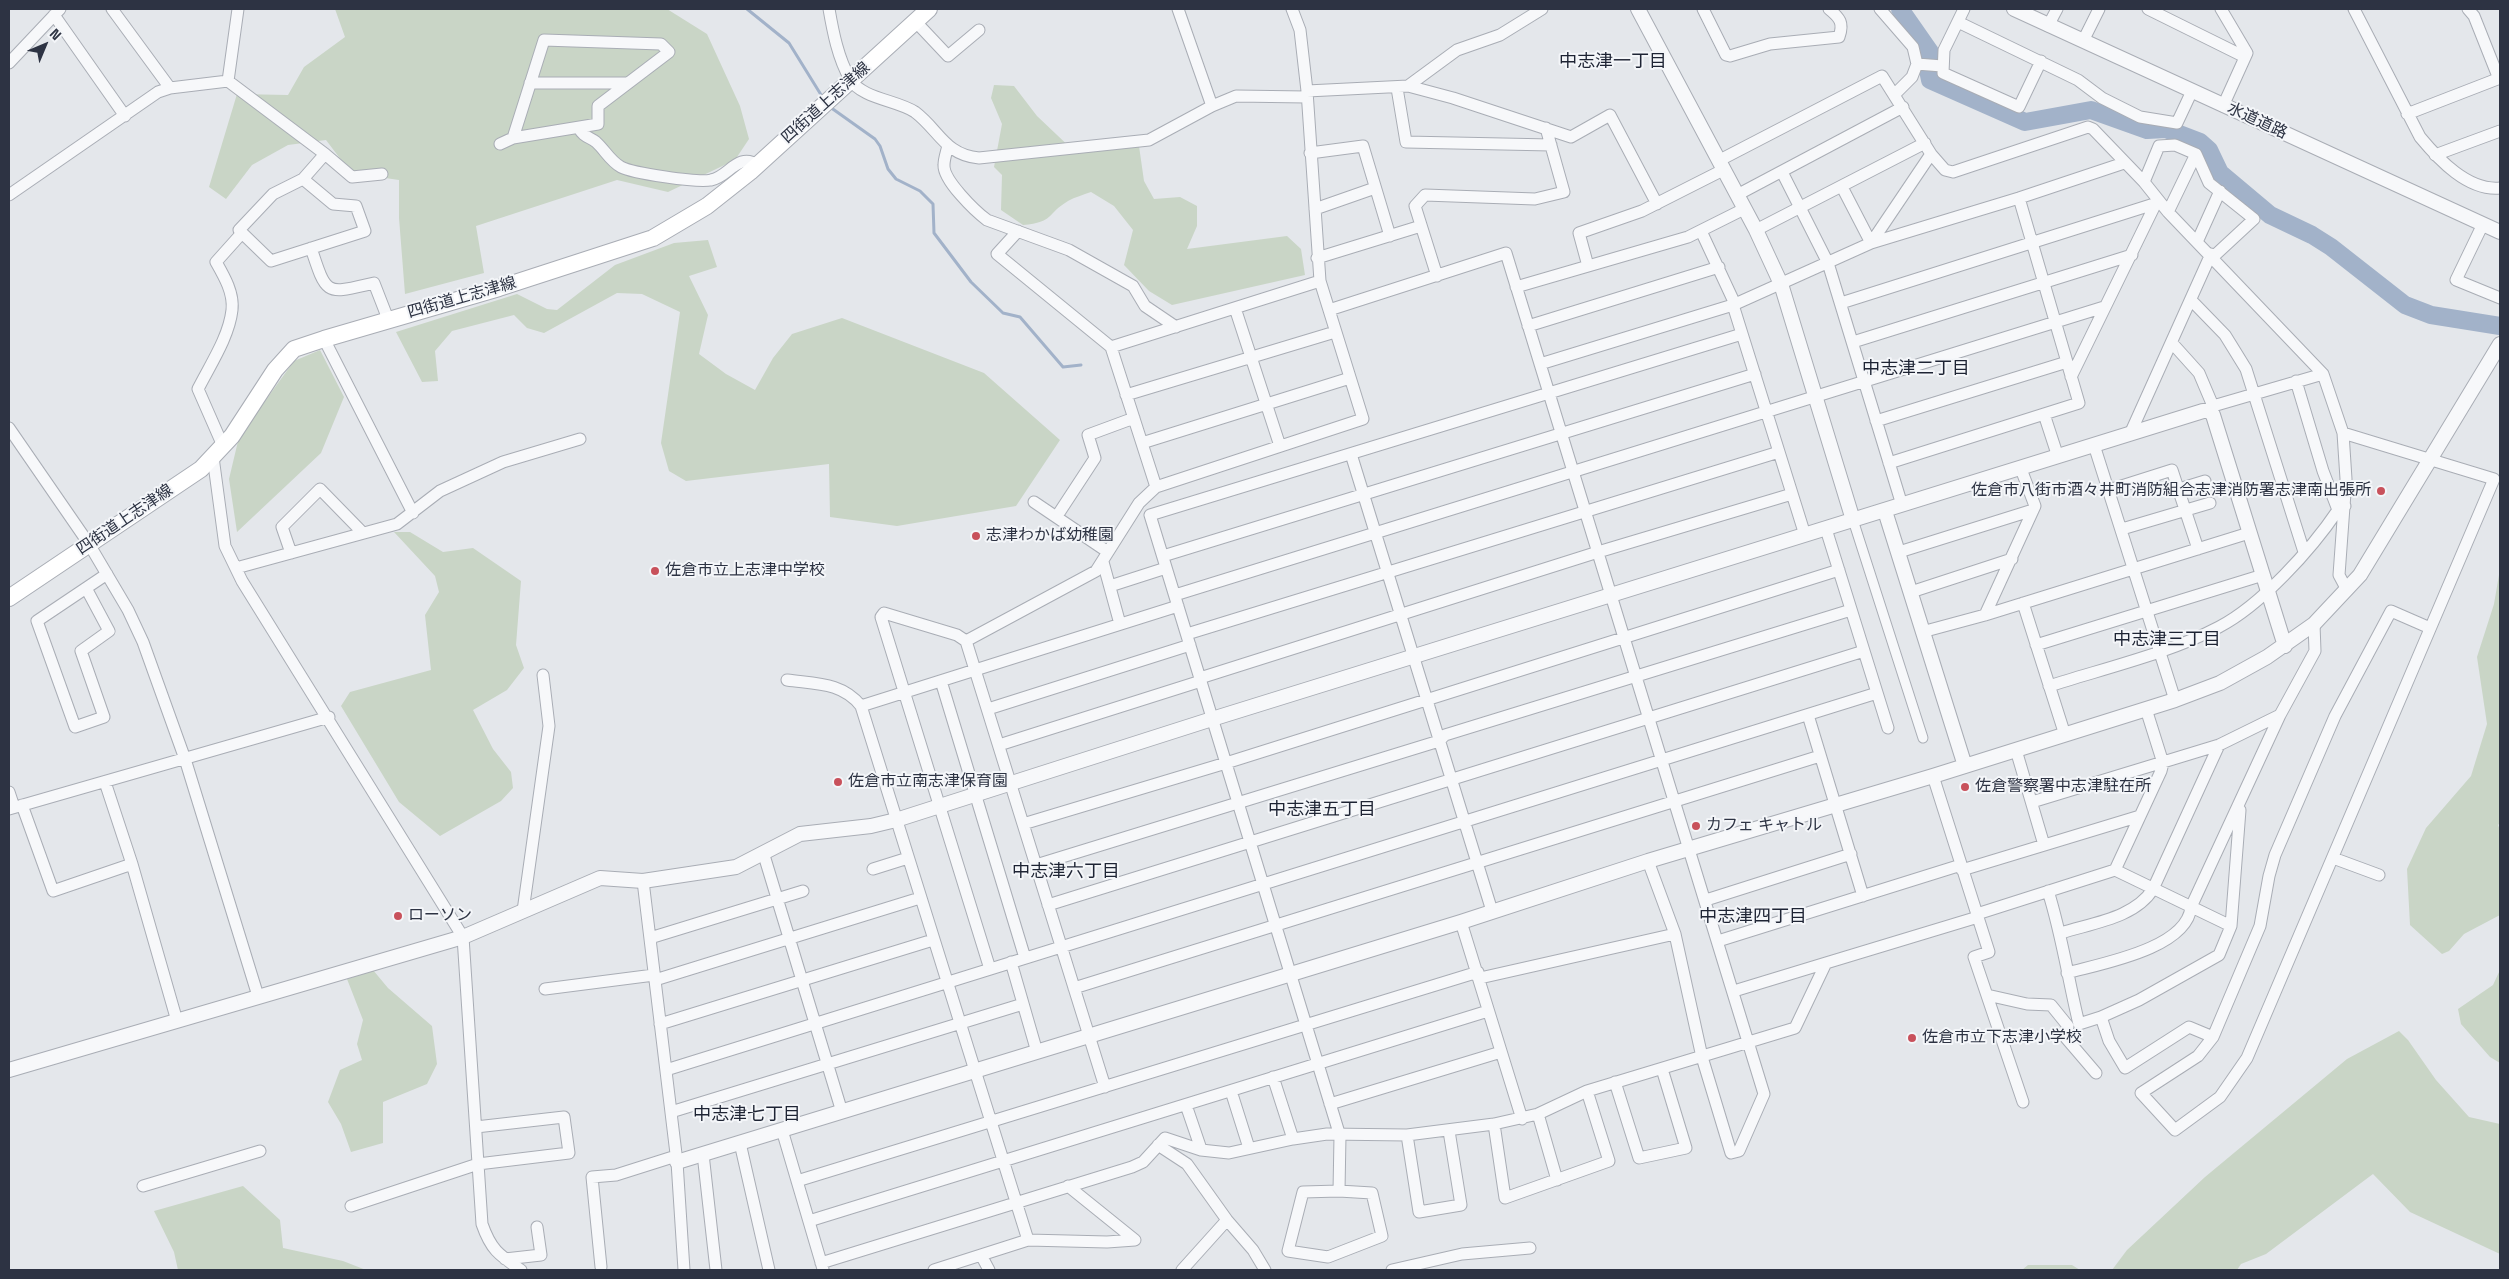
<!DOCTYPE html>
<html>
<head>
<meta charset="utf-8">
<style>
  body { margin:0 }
  #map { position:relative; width:2509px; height:1279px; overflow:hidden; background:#e4e7eb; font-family:"Space Grotesk",sans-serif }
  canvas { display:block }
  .frame { position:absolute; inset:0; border:10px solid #2d3343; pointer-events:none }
  .north { position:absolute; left:20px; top:20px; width:50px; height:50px; -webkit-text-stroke:4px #f4f6f9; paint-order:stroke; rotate:45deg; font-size:14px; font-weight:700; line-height:20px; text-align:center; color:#2d3343 }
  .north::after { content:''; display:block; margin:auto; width:18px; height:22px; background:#2d3343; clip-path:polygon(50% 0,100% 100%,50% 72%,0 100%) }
</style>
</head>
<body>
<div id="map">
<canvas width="2509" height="1279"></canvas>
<div class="frame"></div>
<div class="north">N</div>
</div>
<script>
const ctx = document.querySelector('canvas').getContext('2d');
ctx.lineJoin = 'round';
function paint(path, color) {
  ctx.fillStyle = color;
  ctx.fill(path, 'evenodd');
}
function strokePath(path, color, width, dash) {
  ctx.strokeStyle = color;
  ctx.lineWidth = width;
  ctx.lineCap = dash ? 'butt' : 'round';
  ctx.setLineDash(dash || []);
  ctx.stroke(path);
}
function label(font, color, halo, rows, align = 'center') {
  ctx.font = font + ' "Space Grotesk","Noto Sans JP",sans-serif';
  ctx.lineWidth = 4;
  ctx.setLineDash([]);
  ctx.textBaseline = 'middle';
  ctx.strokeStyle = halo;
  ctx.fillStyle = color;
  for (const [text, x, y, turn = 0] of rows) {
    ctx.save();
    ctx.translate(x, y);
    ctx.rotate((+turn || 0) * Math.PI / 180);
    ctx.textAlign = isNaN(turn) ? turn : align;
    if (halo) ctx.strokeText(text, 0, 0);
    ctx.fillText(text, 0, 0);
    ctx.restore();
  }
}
paint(new Path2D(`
  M335,9H667L707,34L740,106L749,139L735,160L668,192L617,180L476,226L484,273L405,294L399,218V180L351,173L326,140L288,145L252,165L226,199L209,187L237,94L288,95L304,67L345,37Z
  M994,85L1014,86L1037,116L1076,153L1139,146L1144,181L1154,199L1180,197L1197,206V226L1187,249L1287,236L1301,249L1305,275L1172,305L1149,291L1124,265L1133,230L1114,206L1091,192C1083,195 1075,197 1068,201C1046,214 1055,222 1023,225L1001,210L1002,175L994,167L1002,124L991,98Z
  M708,240L717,267L689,276L708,315L699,354L726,374L755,390L773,358L792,334L842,318L984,373L1060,440L1016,506L897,526L830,517L829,464L686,481L669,471L661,443L680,312L642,294L617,293L544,333L527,328L514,315L452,331L435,351L438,381L422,382L396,332L517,294L547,309L557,310L615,265L674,243Z
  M320,350L344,397L321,453L237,532L229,479L239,437L294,361Z
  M394,532H410L443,552L473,548L521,581L516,645L524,668L507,690L473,710L493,749L511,772L513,788L501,801L440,836L399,802L341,706L350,692L431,670L425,615L439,592L435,576Z
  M2500,569V823L2498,825L2500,830V915L2464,934L2449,951L2442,954L2410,925L2407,869L2426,828L2471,776L2487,724L2477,657L2494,604Z
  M373,970L388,988L432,1026L437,1064L427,1084L383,1102V1143L351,1152L341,1124L328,1102L340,1070L362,1060L357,1044L363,1020L347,979Z
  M2500,970V1063L2490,1057L2461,1024L2458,1009L2493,985Z
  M2399,1031L2408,1040L2436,1080L2469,1117L2500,1124V1254L2410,1212L2373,1174L2266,1254L2241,1264L2237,1270H2112L2127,1250L2205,1177L2347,1059Z
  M243,1186L280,1220L283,1248L343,1261L366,1270H178L174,1252L154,1211Z
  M2028,1265H2072L2080,1270H2022Z`), '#c9d5c6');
strokePath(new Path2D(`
  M747,9L789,43L823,98
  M830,107L875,139L880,146L888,169L896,179L920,191L933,204L934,233L971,282L1003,313L1020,317L1063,367L1081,365`), '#a2b2c9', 3);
strokePath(new Path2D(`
  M1900,9L1930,52L1928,70L1930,80L2025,122L2091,110L2147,130L2166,129L2200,142L2209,150L2220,173L2270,215L2312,235L2331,247L2405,305L2431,315L2500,326`), '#a2b2c9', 18);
const pedestrian = new Path2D(`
  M1853,520L1923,738`);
const minor = new Path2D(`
  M112,9L170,88
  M829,9C833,32 838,58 850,79C862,99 897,100 915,112C939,130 945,155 979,158L1149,140L1212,106L1236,96L1306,97
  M1178,9L1212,106
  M1703,9L1726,55L1730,56L1770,44L1839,37C1844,23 1840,18 1829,9
  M1880,9L1913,47L1917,64
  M1964,9L1944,50L1943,73L2019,107L2041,61
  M2148,9L2245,57
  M2221,9L2247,53L2223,106
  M2354,9L2420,137C2439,160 2468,191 2500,188
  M2468,9L2474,16L2499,79
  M54,15L125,116
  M915,21L948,56L979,30
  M1958,22L2078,80L2102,98L2140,117L2177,123L2192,91
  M2048,26L2057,9
  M2083,41L2099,9
  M9,63L60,9
  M228,81L238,9
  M530,83H626
  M1408,86L1457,50L1500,35L1542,9
  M1397,88L1406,142L1551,145
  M1307,91L1408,86L1453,98L1571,137L1610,115L1657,204
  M1895,94L1912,77L1917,64L1942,66
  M2407,114L2500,78
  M579,128C583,137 590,137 596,142C605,150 610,161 621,167C632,173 698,183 711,180C729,177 737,152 758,165
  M500,144L513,138L544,40L661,44L669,52L598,106V124L513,138
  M948,145C947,151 944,158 944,165C943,180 975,211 987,220L1069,250L1133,286L1145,306L1176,327
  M1310,153L1363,146L1390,236
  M1931,154L1945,170L1953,172L2088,127L2093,129L2144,182L2168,212L2323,374L2343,433L2346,479L2339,575L2347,590
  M2435,155L2500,131
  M1718,161L1882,76L1931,154L1871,243L1842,187
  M1782,172L1828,263L1902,505
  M303,179L333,204L356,206L365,231L271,261L239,230L273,194L303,179L325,154
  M2144,182L2159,146L2175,145L2196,154L2209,183L2254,219L2213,257
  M9,195L158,92L170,88L228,81L325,154L352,177L382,174
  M1737,195L1903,107
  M1315,209L1375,188
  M2168,212L2196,154
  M2483,224L2456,280L2500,298
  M1756,230L1925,143
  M1018,231L997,254L1111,347
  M1701,231L1735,304
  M2197,242L2220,191
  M311,248C327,297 326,294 374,283L388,319
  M1317,258L1421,226
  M1588,266L1579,233L1642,211L1723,170
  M1437,276L1415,206L1425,195L1535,199L1564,192L1546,128
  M1516,287L1688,237L1744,209
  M2191,300L2225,335L2246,369L2304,552
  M1841,303L2154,204
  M1733,305L1805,535
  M1235,308L1280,446
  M1329,310L1506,253L1764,1094L1739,1151L1731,1153L1702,1057L1675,934L1648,861
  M1528,326L1719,267
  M324,339L413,513
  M1853,342L2132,255
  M2172,343L2199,373L2213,406
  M1540,364L1733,305L1871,243L2019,198L2124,163
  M2071,377L2157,201
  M2296,381L2323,471L2338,510
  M1126,395L1335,332
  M2209,411L2213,406L2323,374
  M2044,414L2058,457
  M1876,421L2067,362
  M9,428L89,544L128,610L143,642L185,759L258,996
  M2343,433L2494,479L2247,1058L2220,1097L2175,1130L2141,1093L2198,1056L2213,1037L2260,926L2269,876L2275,855L2335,716L2391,611L2430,628
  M2130,434L2211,254
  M1142,443L1350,378
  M2094,445L2175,700
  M223,446L198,389C210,365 229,337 232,310C234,293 224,276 216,262L242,233
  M1351,454L1492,911
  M213,457L225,546L242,581L463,937L482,1224C491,1250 499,1255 521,1270
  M1889,463L2079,403L2019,198
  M1156,487L1111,347L1320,281
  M2179,489L2205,481
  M2109,490L2172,470L2198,549
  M1034,502L1108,552
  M1057,516L1095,458L1088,435L1134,418
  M1826,529L1888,728
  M2122,529L2210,503
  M1899,552L2033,510
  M291,553L282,527L320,489L363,533
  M1163,556L1755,374
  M1103,562L1120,624
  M236,568L397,524L440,491L503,462L580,439
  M1110,586L1166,568
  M86,588L109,631L81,651L104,717L75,727L37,621L107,574
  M1911,592L2012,559
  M1175,595L2104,307
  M2023,603L2065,735
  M1985,615L2035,506L2021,469
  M1922,632L1985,615L2249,533
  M1187,634L1779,452
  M966,641L1096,571L1139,503L1156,487L1363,419L1320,281L1307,91L1300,30L1292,9
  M2036,645L2263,575
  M1200,678L1598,552L1792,494
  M787,680C815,684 842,682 861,706L1028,1240
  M941,681L1025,958
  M2049,686C2102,669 2170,653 2219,627C2261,605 2311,550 2338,510L2345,506
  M861,706L1178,606
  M988,709L1190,645
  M1808,715L1863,896
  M999,745L1201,681
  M2016,750L2044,845
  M1933,776L1989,952L1974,957L2023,1102
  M105,782L132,864L177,1021
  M9,792L14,807
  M2032,802L2219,745L2280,715
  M22,805L53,891L132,864
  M9,809L329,717
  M1023,824L1226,763L1839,570
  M763,852L842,1112
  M2333,858L2379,875
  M1036,865L1439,741L1445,735L1851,610
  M873,869L908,858
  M1962,870L2140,816
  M2115,870L2161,771L2163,763L2146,709
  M643,881L677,1162L684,1270
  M2048,891C2062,935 2068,979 2079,1024L2101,1017L2139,1000L2219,955L2231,926L2240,810
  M1706,900L1851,854
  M1048,905L1864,651
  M523,911L549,726L543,675
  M1977,914L2115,870L2231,926
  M1461,922L1522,1119
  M2061,933C2092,923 2135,918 2153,889L2219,745
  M650,938L803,891
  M1718,941L1961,865
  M1011,962L1037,1052
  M990,969L881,617L884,613L957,635L966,641L1105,1087
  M2067,973C2099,964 2187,949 2191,907L2280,715L2315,651L2314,624
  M1480,978L1675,934
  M655,980L920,898
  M1074,988L1820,756
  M545,989L654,975
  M1734,991L1826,963
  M1987,995L2027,1004L2051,1005L2068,1026L2066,1038L2096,1073
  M2101,1017L2109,1041L2125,1068L2189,1027L2213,1037
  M660,1024L933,940
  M666,1070L1877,693
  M1273,1077L1293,1139
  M1615,1082L1639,1158L1686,1148L1662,1069
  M1231,1091L1249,1148
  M1330,1104L1501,1052
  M1186,1105L1201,1149
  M671,1112L1023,1004
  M1538,1114L1557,1180
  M1494,1124L1505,1198L1609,1161L1587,1091
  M782,1130L823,1269
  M1407,1135L1419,1212L1461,1205L1449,1131
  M740,1143L769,1270
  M1158,1145L1187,1164L1227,1220L1253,1250L1265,1270
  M703,1154L716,1270
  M797,1181L1478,972
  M143,1186L260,1151
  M1339,1191L1340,1136L1150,515L1742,334
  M1339,1191L1372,1193L1382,1236L1328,1257L1288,1251L1303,1192Z
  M351,1206L478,1164L569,1153L564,1117L476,1127
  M809,1221L1488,1011
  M981,1255L989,1270
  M505,1259L541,1255L537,1227
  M821,1263L1132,1167L1143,1162L1165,1138L1201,1150L1229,1153L1293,1139L1327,1134L1407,1135L1494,1124L1538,1114L1587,1091L1795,1028L1826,963L1978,917
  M601,1267L592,1177L616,1175L676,1156
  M934,1270L1028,1240L1107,1242L1135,1240L1068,1186
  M1182,1270L1227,1220
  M1392,1270L1462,1254L1530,1248`);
const tertiary = new Path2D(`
  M1638,9L1756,230L1781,284L1853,520
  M2014,9L2500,232
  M1885,511L1965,766
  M9,1070L463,937L600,878L643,881L736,867L800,834L871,826L896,820L1212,719L2203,411H2209L2213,415L2285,646
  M677,1162L1461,922L1648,861L1933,776L2175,700L2220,683L2267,657L2314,624L2360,575L2500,344`);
const secondary = new Path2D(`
  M9,598L201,469L232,436L275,370L294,349L324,339L499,288L653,238L707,206L750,172L929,9`);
strokePath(pedestrian, '#a9adb5', 11);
strokePath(minor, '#a9adb5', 13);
strokePath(tertiary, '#a9adb5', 16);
strokePath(secondary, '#a9adb5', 18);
strokePath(pedestrian, '#f7f8fa', 9);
strokePath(minor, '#f7f8fa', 11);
strokePath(tertiary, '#f7f8fa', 14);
strokePath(secondary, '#fff', 16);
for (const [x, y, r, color] of [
  [2381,491,5,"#c8515b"],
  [976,536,5,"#c8515b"],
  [655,571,5,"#c8515b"],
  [838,782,5,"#c8515b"],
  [1965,787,5,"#c8515b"],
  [1696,826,5,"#c8515b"],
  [398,916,5,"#c8515b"],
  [1912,1038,5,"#c8515b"]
]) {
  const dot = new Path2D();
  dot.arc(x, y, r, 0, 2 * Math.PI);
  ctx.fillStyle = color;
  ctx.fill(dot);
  strokePath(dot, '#f4f6f9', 2);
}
label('16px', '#2d3343', '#f4f6f9', [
  ["四街道上志津線",826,103,-42],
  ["水道道路",2257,121,25],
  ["四街道上志津線",462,298,-16],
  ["四街道上志津線",125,520,-34]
]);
label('16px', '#2d3343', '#f4f6f9', [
  ["佐倉市八街市酒々井町消防組合志津消防署志津南出張所",2371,491,"right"],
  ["志津わかば幼稚園",986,536],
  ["佐倉市立上志津中学校",665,571],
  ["佐倉市立南志津保育園",848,782],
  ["佐倉警察署中志津駐在所",1975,787],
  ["カフェ キャトル",1706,826],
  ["ローソン",408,916],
  ["佐倉市立下志津小学校",1922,1038]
], 'left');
label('18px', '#1e2434', '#f4f6f9', [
  ["中志津一丁目",1613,62],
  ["中志津二丁目",1916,369],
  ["中志津三丁目",2167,640],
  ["中志津五丁目",1322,810],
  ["中志津六丁目",1066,872],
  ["中志津四丁目",1753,917],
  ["中志津七丁目",747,1115]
]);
</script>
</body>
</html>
